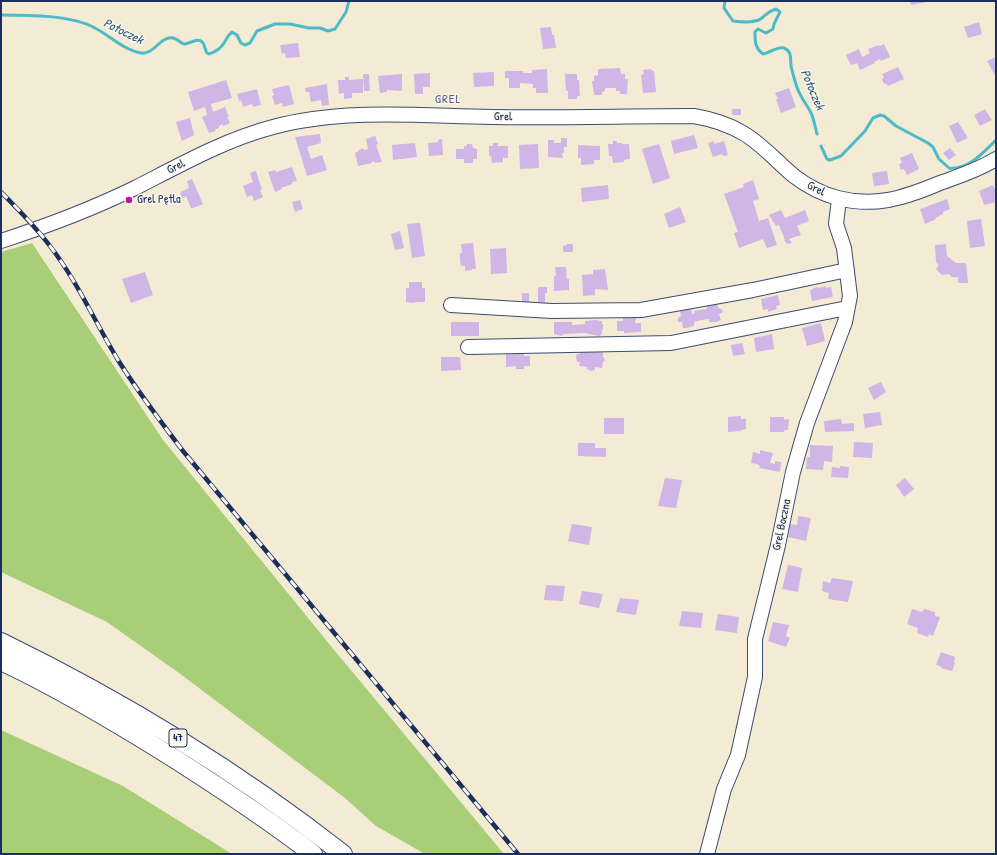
<!DOCTYPE html>
<html>
<head>
<meta charset="utf-8">
<style>
  body { margin:0 }
  #map { position:relative; width:997px; height:855px; overflow:hidden; background:#f4ebd4; font-family:"Patrick Hand",sans-serif }
  canvas { display:block }
  .frame { position:absolute; inset:0; border:2px solid #1b2f5e; pointer-events:none }
</style>
</head>
<body>
<div id="map">
<canvas width="997" height="855"></canvas>
<div class="frame"></div>
</div>
<script>
const ctx = document.querySelector('canvas').getContext('2d');
ctx.lineJoin = 'round';
function paint(path, color) {
  ctx.fillStyle = color;
  ctx.fill(path, 'evenodd');
}
function strokePath(path, color, width, dash) {
  ctx.strokeStyle = color;
  ctx.lineWidth = width;
  ctx.lineCap = dash ? 'butt' : 'round';
  ctx.setLineDash(dash || []);
  ctx.stroke(path);
}
function label(font, color, halo, rows, align = 'center') {
  ctx.font = font + ' "Patrick Hand",sans-serif';
  ctx.lineWidth = 3;
  ctx.setLineDash([]);
  ctx.textBaseline = 'middle';
  ctx.strokeStyle = halo;
  ctx.fillStyle = color;
  for (const [text, x, y, turn = 0] of rows) {
    ctx.save();
    ctx.translate(x, y);
    ctx.rotate((+turn || 0) * Math.PI / 180);
    ctx.textAlign = isNaN(turn) ? turn : align;
    if (halo) ctx.strokeText(text, 0, 0);
    ctx.fillText(text, 0, 0);
    ctx.restore();
  }
}
paint(new Path2D(`
  M32,243L163,440L335,651L504,854H425L376,826L345,798L179,673L107,622L1,572V252Z
  M1,730L123,786L232,854H1Z`), '#a8ce78');
strokePath(new Path2D(`
  M725,1L724,8L733,21C741,22 751,23 759,20C766,16 766,12 776,9L780,12L774,24L773,29L766,33L758,29L755,32C755,42 755,48 763,54C769,53 778,46 784,48C794,52 789,63 792,70C794,78 796,87 800,94C803,101 808,106 811,113C814,119 815,127 817,134
  M1,15C28,15 72,15 95,28C110,36 124,50 141,53C154,55 160,36 173,38C178,39 180,43 184,44C190,44 199,36 203,43C205,46 205,50 207,53L209,54C215,52 221,48 224,43C227,38 228,35 232,32L237,35L241,43L245,45L250,43L257,31L275,24H290L309,28H320L328,31L335,29L346,12L349,1
  M821,146L827,159L830,160L841,156L865,131L873,118L880,115L884,116L896,126L928,143L933,147L939,159L949,168C968,170 983,153 996,140`), '#4dbac8', 3);
paint(new Path2D(`
  M910,1H927V2L911,5Z
  M979,22L982,34L968,38L964,27Z
  M551,27L552,35H554L556,48L543,49L540,28Z
  M298,43L300,57L286,58L285,53L282,54L280,45Z
  M884,44L890,57L881,61L880,59L874,62L875,63L860,70L857,63L851,65L846,55L859,49L862,57L870,53L868,49L879,45L880,46Z
  M996,57V77L987,61Z
  M898,67L904,79L888,86L886,83L884,84L882,79L884,78L882,74Z
  M620,68L621,74H625V79H628L627,94H620V91H616V88H605V91L602,92V95H594L592,81H594V76L598,75V69Z
  M547,69L548,93H536V88H533V84L520,83V88H509V78H505V71H523V73H532V70Z
  M651,69L652,71H654L656,92L643,93L641,75L644,74L643,70Z
  M494,72V86L474,87L473,73Z
  M430,73V87H423V94H415L414,74Z
  M363,74H369L370,91H364Z
  M402,74V91L387,90V92L380,93L378,76Z
  M565,74H577V80H579L580,96H577V99H568V91H566Z
  M345,77H349V80L363,79V93H352V98L344,99V93L339,94L338,80H345Z
  M226,80L232,98L211,104L213,112L225,107L229,117H227L230,123L223,126V124L219,126V128L215,129L216,131L209,133L202,117L207,115L205,107L194,111L188,92Z
  M327,84L329,105L322,106L321,100L311,102L309,92H306L305,88Z
  M289,85L294,104L283,107L282,103L275,105L272,96L274,95L272,89Z
  M789,88L796,107L781,113L776,99H778L775,93Z
  M257,89L261,105L253,107L252,104L243,107L241,100L239,101L237,94Z
  M732,109H741V115H732Z
  M985,109L992,120L980,126L974,115Z
  M190,118L194,135L182,141L176,122Z
  M958,122L968,138L957,143L949,126Z
  M320,134L321,143L307,147L311,159L322,155L327,170L307,176L295,137Z
  M694,135L698,148L674,154L671,141Z
  M375,136L378,144L376,145L382,162L375,163L374,161L372,162V163L358,166L355,153L359,151V150L363,148L364,150L368,149L366,139Z
  M561,138H567V147H564V153H562L563,158L548,157V140H554V143H561Z
  M442,139L443,155L429,156L428,143L438,142V140Z
  M613,141H617V143H622V144H629L630,159L624,160V162L613,163L612,156H609L608,144H613Z
  M714,141V144L724,141L728,155L723,156L722,154L713,157L708,143Z
  M415,143L417,157L393,160L392,145Z
  M493,143H498V146H508V158H503V162L492,163L491,156H489V146H493Z
  M467,144H472L473,148L477,149V159H473V163H464V159H456V149H464V146H467Z
  M538,144L539,168L520,169L519,145Z
  M659,144L670,178L653,184L642,149Z
  M578,145L600,146V160H594V164L581,165V158H578Z
  M950,148L956,155L949,160L943,153Z
  M912,153L919,169L907,175L904,169L901,170L899,164L902,163L900,158Z
  M292,167L297,181L292,182V184L281,188L282,189L275,192L268,172L275,170L276,172Z
  M256,171L262,190H260L263,197L254,201L252,195L247,197L243,186L253,182L250,173Z
  M887,171L889,184L874,186L872,173Z
  M192,179L203,204L193,208H191L186,196L183,198L180,194L181,192L189,188L187,181Z
  M753,180L759,199L753,201L759,221L768,218L777,245L767,248L763,239L739,248L734,233L738,232L724,194L744,187L743,184Z
  M608,185L609,199L582,202L581,188Z
  M993,185L996,192V202L984,205L979,191Z
  M947,199L950,209L943,212V214L935,218L936,219L925,224L920,209Z
  M300,200L303,209L295,212L292,202Z
  M680,207L686,222L669,228L664,214Z
  M781,210L785,218L805,210L809,221L797,226L801,235L789,239L792,243L787,244L784,240H785L779,225L776,226L769,215Z
  M981,219L985,246L970,248L967,221Z
  M420,223L425,256L412,258L407,224Z
  M400,231L404,248L395,250L391,234Z
  M473,243L476,269H472V270L465,271V266H461L460,261V253H462L461,244Z
  M567,244H573V252H563V246L567,245Z
  M946,244L947,256L956,263H966L968,283H958V277H952L949,274L942,275L936,269L939,265L936,262L935,245Z
  M506,248L507,273L491,274L490,249Z
  M555,267H566L567,279H569V290L554,291V276H556Z
  M605,269L608,290L595,289V295L583,296L582,275L593,274V270Z
  M145,272L153,295L131,303L122,279Z
  M409,282H422V288H425V302H416L414,303L406,302V288H409Z
  M826,286V288L831,287L833,297L812,301L810,290L813,289V288L818,287V288Z
  M538,287H547V293H545V303H538Z
  M522,293H529V302H522Z
  M778,295L780,305L776,306L777,309L768,312V309L763,310L761,299Z
  M717,303L718,308L722,309L723,312L719,314L721,320L717,322H709V319L701,320L694,322V326L687,328H683L682,322H678V318L681,316L680,311L691,308L692,314L695,313L694,311L707,309L706,305Z
  M623,318H636L635,323H641V332L624,333V331H617V321H623Z
  M595,320L602,321V324H603V330H602V334L599,336L585,333L564,334L562,336L554,334V322H572V325L585,324V321Z
  M451,322H479V336H451Z
  M821,323L825,341L807,346L802,328Z
  M772,334L774,349L756,352L754,338Z
  M742,343L745,354L733,356L731,345Z
  M580,350L603,352V357L605,360L603,362L602,368L595,367V370L591,371L587,369V367L579,366L580,362H577L576,357L577,354H580Z
  M506,353H524V356H530V366H524V369H516V366L506,367Z
  M441,357H460L461,370L441,371Z
  M881,382L886,392L874,400L868,388Z
  M880,412L882,425L865,428L863,414Z
  M741,416V419H746V429L741,430V431L728,432V417Z
  M770,417H784V420L789,419L788,430H784V432H770Z
  M604,418H624V434H604Z
  M841,419L842,424L854,423V431L825,432L824,421Z
  M854,442L873,443L872,458L853,457Z
  M578,443H595V448H606V457L578,456Z
  M810,445L833,446L832,462L824,461L823,470L806,469L807,457H810Z
  M760,450L773,453L770,463L775,464V461L781,462L780,472L759,468L760,466L757,464L751,463L753,452L760,454Z
  M840,466L849,467L848,478L831,477L832,467L840,468Z
  M665,478L682,480L676,508L658,506Z
  M905,478L914,489L904,497L896,485Z
  M798,516L811,518L806,541L788,537L790,524L797,525Z
  M572,524L592,527L589,545L568,541Z
  M788,565L802,568L798,592L782,589Z
  M832,578L853,581L848,602L828,599L829,593L822,591L823,581L830,583Z
  M546,585L565,586L563,601L544,600Z
  M582,591L603,594L599,608L579,604Z
  M620,598L639,600L636,615L616,612Z
  M912,609L922,612L924,609L935,612V616L940,617L933,636L929,634L928,637L917,633L918,628L907,624Z
  M682,611L703,613L701,628L679,626Z
  M718,614L739,617L737,633L715,630Z
  M773,622L789,625L786,636L790,638L786,647L768,641Z
  M941,652L955,657L954,662L955,663L952,671L941,668L942,667L936,665Z`), '#cfb6e6');
const minor = new Path2D(`
  M1,241C47,226 92,209 135,188C180,165 224,140 273,127C343,108 420,116 492,117C560,118 627,116 694,116C711,119 728,124 743,133C762,144 777,162 794,176C821,197 854,206 888,200C906,197 923,190 940,183C959,176 979,170 996,159
  M451,305L552,311L641,310L753,290L847,270
  M468,347L671,343L847,308
  M707,854L724,789L738,755L755,677V639L778,545L793,472L807,423L845,322L850,296L844,248L836,224L839,199`);
const major = new Path2D(`
  M1,642C122,701 237,771 343,854
  M1,661C61,689 119,724 175,759C222,789 269,820 313,854`);
strokePath(minor, '#3c4b70', 16);
strokePath(major, '#3c4b70', 20);
strokePath(minor, '#fff', 14);
strokePath(major, '#fff', 18);
const rail = new Path2D(`
  M1,192C18,209 35,226 50,246C77,281 95,322 118,360C138,392 161,422 183,451L518,854`);
strokePath(rail, '#1b2f5e', 4.5);
strokePath(rail, '#fbf7ec', 3, [9]);
for (const [x, y, r, color] of [
  [129,200,4,"#b5179e"]
]) {
  const dot = new Path2D();
  dot.arc(x, y, r, 0, 2 * Math.PI);
  ctx.fillStyle = color;
  ctx.fill(dot);
  strokePath(dot, '#fbf7ec', 1.5);
}
for (const [x, y, w] of [
  [178,738,18]
]) {
  const box = new Path2D();
  box.roundRect(x - w / 2, y - 9, w, 18, 3);
  ctx.fillStyle = '#fbf7ec';
  ctx.fill(box);
  strokePath(box, '#1b2f5e', 1);
}
label('bold 11px', '#1b2f5e', null, [
  ["47",178,738]
]);
label('12px', '#1b2f5e', '#fbf7ec', [
  ["Grel",503,117,1],
  ["Grel",176,167,-27],
  ["Grel",816,189,26],
  ["Grel Boczna",782,525,-78]
]);
label('12px', '#1b2f5e', '#fbf7ec', [
  ["Grel Pętla",137,200]
], 'left');
label('italic 13px', '#2a597e', '#fbf7ec', [
  ["Potoczek",123,32,26],
  ["Potoczek",812,90,67]
]);
ctx.letterSpacing = '1px';
label('13px', '#5a5e8e', '#fbf7ec', [
  ["GREL",448,100]
]);
ctx.letterSpacing = '0px';
</script>
</body>
</html>
